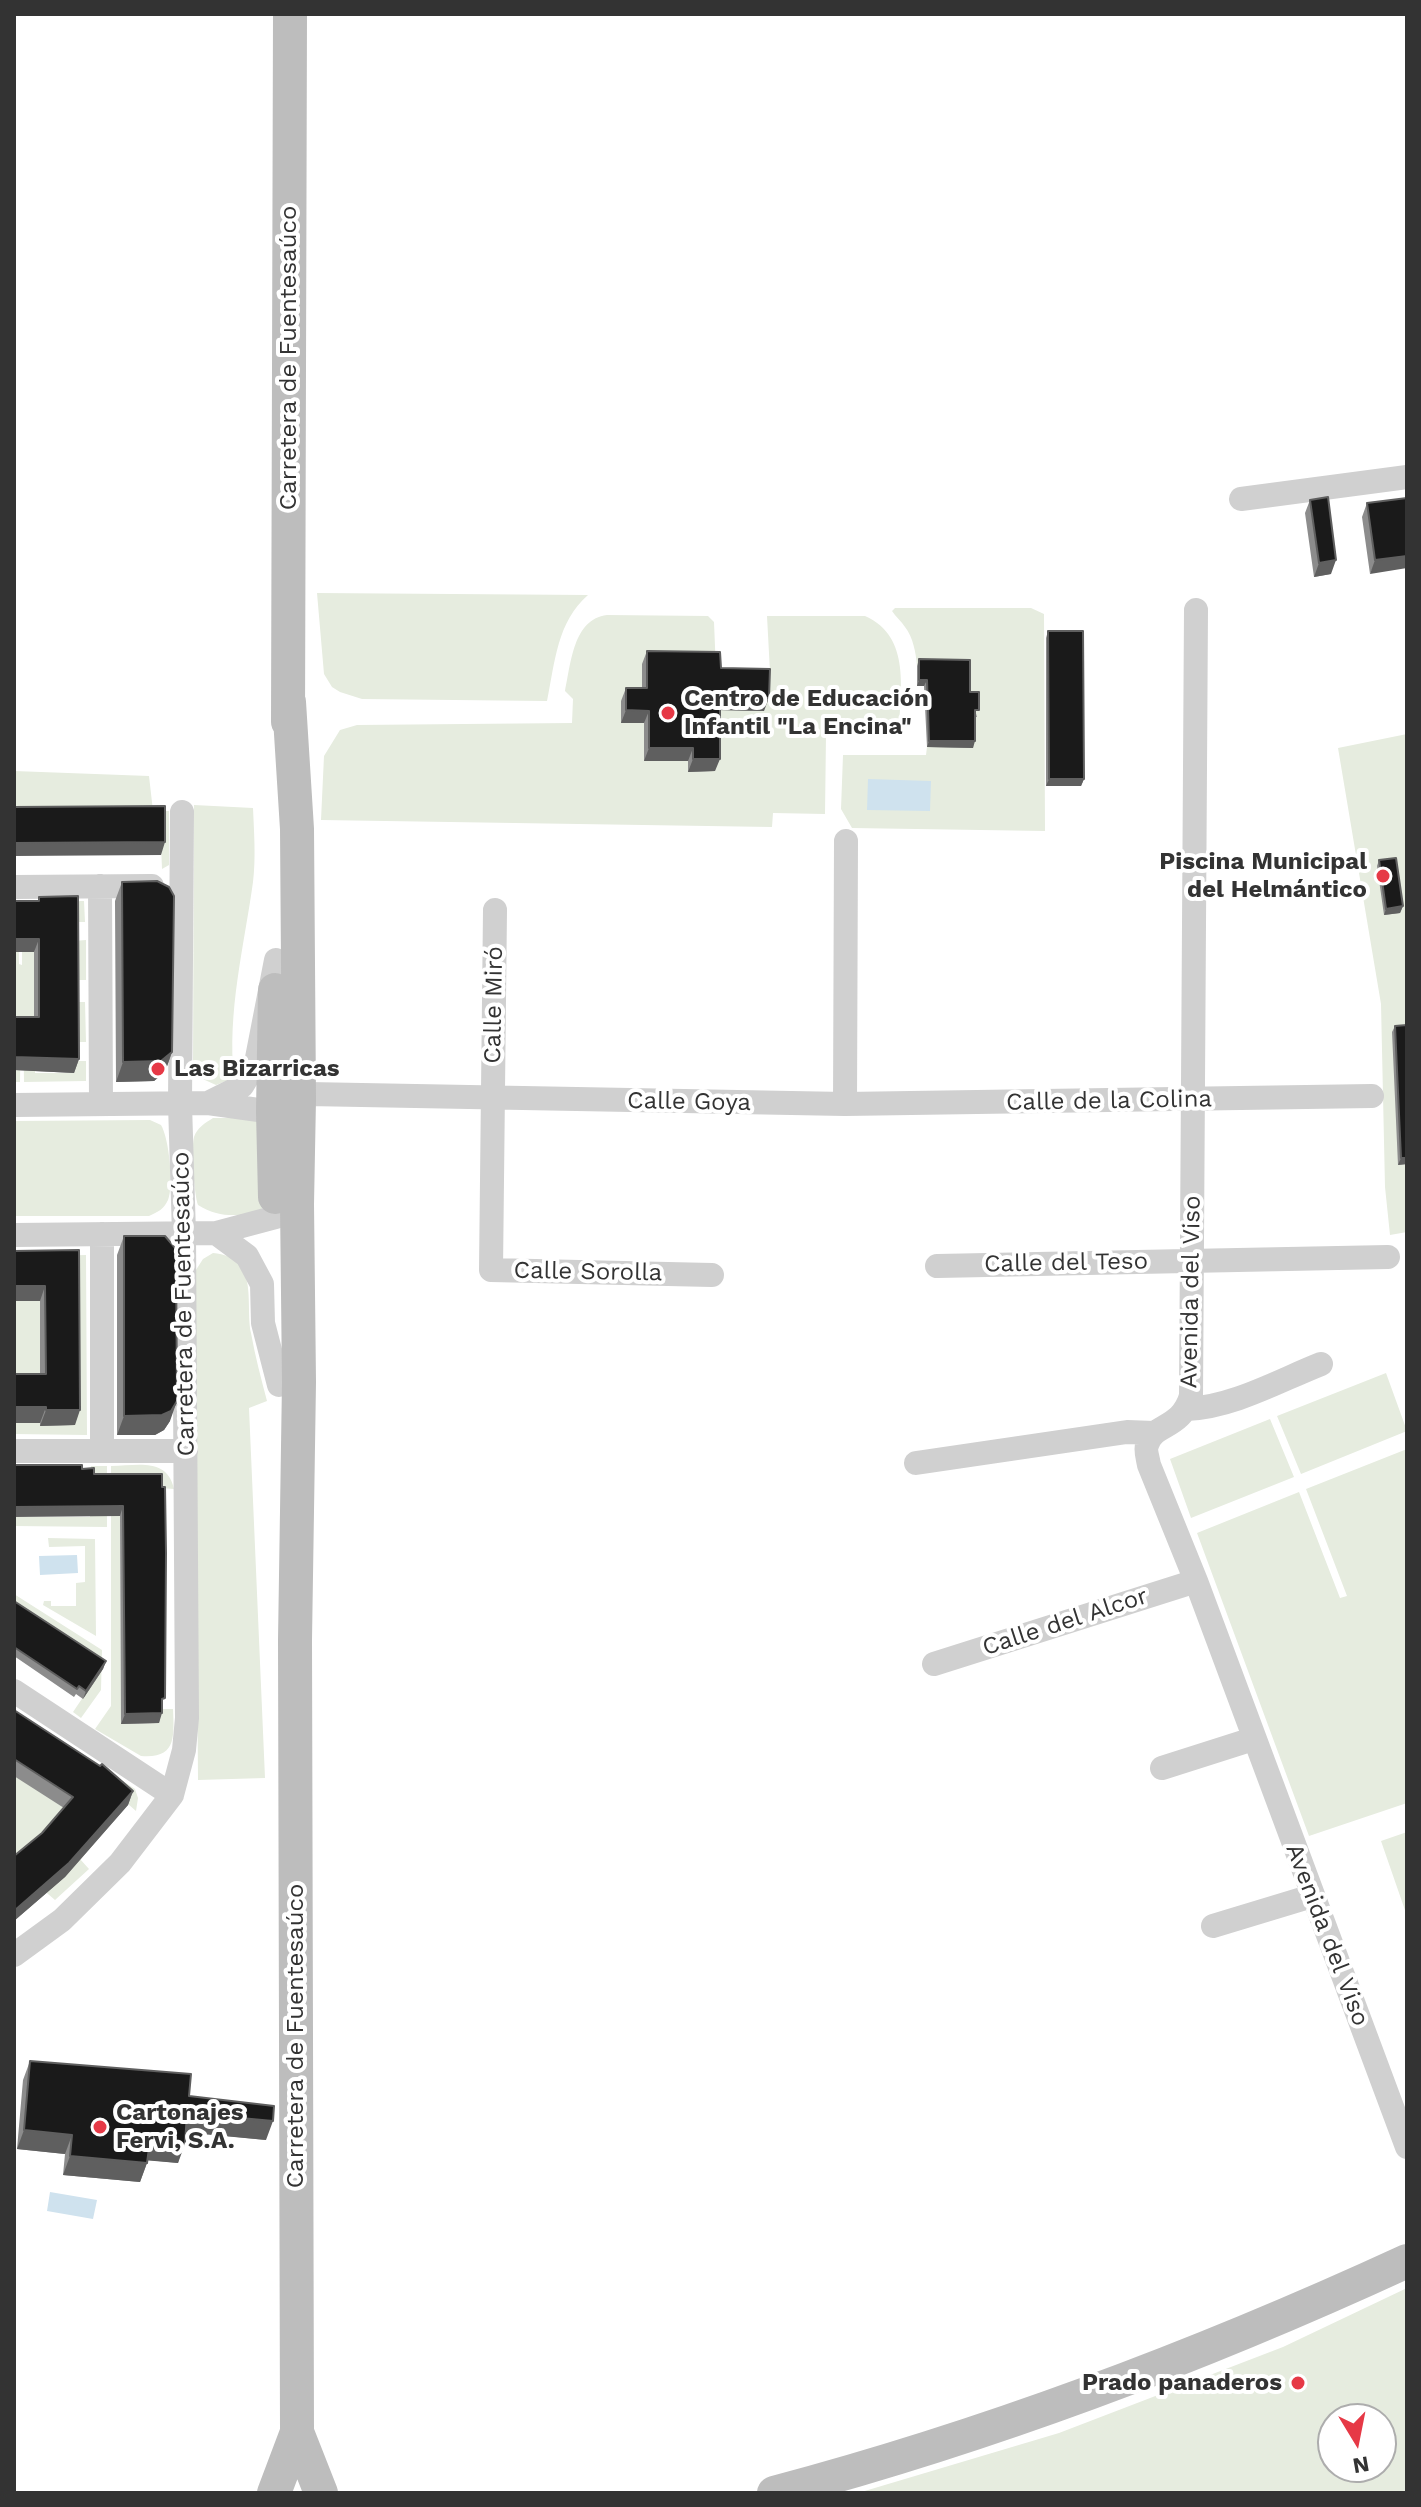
<!DOCTYPE html>
<html>
<head>
<meta charset="utf-8">
<style>
  body { margin:0 }
  #map { position:relative; width:1421px; height:2507px; overflow:hidden; background:#fff; font-family:"Work Sans",sans-serif }
  canvas { display:block }
  .frame { position:absolute; inset:0; border:16px solid #333; pointer-events:none }
  .north { position:absolute; left:1317px; top:2403px; width:80px; height:80px; box-sizing:border-box; background:#fff; border:2px solid #adadad; border-radius:50%; rotate:170deg; font-size:22px; font-weight:700; line-height:32px; text-align:center; color:#333 }
  .north::after { content:''; display:block; margin:auto; width:28px; height:36px; background:#e63946; clip-path:polygon(50% 0,100% 100%,50% 72%,0 100%) }
</style>
</head>
<body>
<div id="map">
<canvas width="1421" height="2507"></canvas>
<div class="frame"></div>
<div class="north">N</div>
</div>
<script>
const ctx = document.querySelector('canvas').getContext('2d');
ctx.lineJoin = 'round';
function paint(path, color) {
  ctx.fillStyle = color;
  ctx.fill(path, 'evenodd');
}
function strokePath(path, color, width, dash) {
  ctx.strokeStyle = color;
  ctx.lineWidth = width;
  ctx.lineCap = dash ? 'butt' : 'round';
  ctx.setLineDash(dash || []);
  ctx.stroke(path);
}
function label(font, color, halo, rows, align = 'center') {
  ctx.font = font + ' "Work Sans",sans-serif';
  ctx.lineWidth = 8;
  ctx.setLineDash([]);
  ctx.textBaseline = 'middle';
  ctx.strokeStyle = halo;
  ctx.fillStyle = color;
  for (const [text, x, y, turn = 0] of rows) {
    ctx.save();
    ctx.translate(x, y);
    ctx.rotate((+turn || 0) * Math.PI / 180);
    ctx.textAlign = isNaN(turn) ? turn : align;
    if (halo) ctx.strokeText(text, 0, 0);
    ctx.fillText(text, 0, 0);
    ctx.restore();
  }
}
paint(new Path2D(`
  M317,593L588,595C557,622 555,662 547,701L362,699L340,692L332,687L324,674Z
  M895,608H1031L1044,614L1045,831L852,828L841,809L843,755H926L927,747H973V717L977,716L917,666C916,653 913,637 905,627C901,621 896,617 892,611Z
  M607,615L708,616L714,622L716,671L770,672L767,616H865C912,637 900,691 899,734L826,735L825,814L773,813L772,827L321,820L324,756L340,730L357,725L572,723L573,699L565,691C571,664 573,619 607,615Z
  M1407,734V1232L1390,1235L1385,1187L1381,1004L1338,748Z
  M14,771L149,776L153,811H169V865L162,869L160,820L14,821Z
  M194,805L253,808C254,832 256,858 253,882C244,947 227,1012 234,1078L216,1085L196,1076L193,1065Z
  M14,901H18L19,964L22,965V901H84L85,922H73L74,941L86,940V980H73V1002H85L86,1042H73L35,1052V1073H73L74,1061H86V1081L24,1082L23,1017L21,1016L20,1082H14Z
  M213,1118H259L262,1213C236,1215 221,1219 198,1205C194,1193 191,1149 194,1137C197,1128 205,1123 213,1118Z
  M150,1120L161,1125C169,1138 174,1186 168,1200C164,1209 158,1212 149,1216H14V1121Z
  M213,1253C260,1257 245,1302 251,1333C255,1356 261,1378 267,1401L249,1408L265,1778L198,1780L194,1273L203,1259Z
  M86,1255L87,1435L14,1434V1257Z
  M1386,1373L1407,1431L1301,1474L1277,1416Z
  M1270,1419L1294,1477L1191,1518L1170,1459Z
  M1407,1449V1803L1309,1836L1197,1533L1299,1492L1340,1598L1347,1596L1306,1489Z
  M91,1466H107V1527L14,1526V1517H90Z
  M111,1466C137,1466 167,1457 174,1489L120,1485L121,1724L158,1723V1709H173C174,1736 177,1759 141,1756L95,1729L111,1706Z
  M48,1538L95,1539L96,1636L43,1605L44,1601H51V1606H76V1583L85,1582V1546L49,1547Z
  M14,1594L102,1650L101,1690L81,1718L73,1712L102,1669L14,1611Z
  M72,1747L135,1789L138,1798L136,1811L97,1777L72,1868L80,1859L89,1869L55,1900L14,1865V1775L64,1758Z
  M1407,1832V1916L1381,1841Z
  M1407,2288V2493H858L1059,2433L1283,2347ZM1333,2419H1381V2467H1333Z`), '#e6ecdf');
paint(new Path2D(`
  M868,779L931,781L930,811L867,810Z
  M77,1555L78,1573L40,1575L39,1556Z
  M50,2192L97,2200L93,2219L47,2211Z`), '#cfe2ee');
strokePath(new Path2D(`
  M1241,499L1407,477
  M1196,610L1191,1396C1181,1430 1153,1423 1147,1445C1145,1450 1148,1459 1149,1465L1196,1581L1407,2147
  M100,886L101,1104
  M14,887L152,886
  M495,910L491,1270L712,1275
  M208,1103L242,1086L256,1063L276,960
  M845,1104L846,841
  M14,1105L208,1103L273,1112L308,1094L845,1104L1372,1096
  M216,1233L247,1256L262,1284L263,1323L279,1385
  M102,1234V1451
  M14,1235L216,1233L276,1217L297,1204
  M937,1266L1388,1257
  M1187,1409C1233,1407 1278,1381 1321,1364
  M14,1451H186
  M916,1463L1127,1432L1154,1433
  M934,1664L1196,1581
  M14,1691L172,1795
  M1162,1768L1253,1739
  M1213,1926L1312,1896
  M14,1955L62,1920L120,1863L172,1795L184,1750L187,1718L184,1234L180,1104L182,812`), '#d0d0d0', 24);
strokePath(new Path2D(`
  M288,722L290,14
  M275,1197L273,1112L275,990
  M297,2432L321,2493
  M274,2493L297,2432L295,1640L299,1382L297,1204L299,1099L297,829L289,702
  M774,2493C992,2435 1203,2355 1407,2261`), '#bdbdbd', 34);
paint(new Path2D(`
  M1407,498L1370,574L1362,517L1367,503Z
  M1310,500L1331,574L1314,577L1305,513Z
  M1048,631L1084,779L1081,786H1046V638Z
  M647,651L721,668L764,711L720,710L715,771L688,772V761H644V723H621V701L626,688H642V664Z
  M919,659L970,692L977,717H975L973,748L927,747L924,686H917V666Z
  M1379,860L1403,906L1400,913L1384,915L1377,866Z
  M122,882L172,1052L165,1072L154,1081L116,1082L115,901Z
  M39,897L79,1059L74,1073L14,1070V1017H34V952L38,901Z
  M1407,1025V1164L1398,1165L1392,1032L1395,1026Z
  M124,1236L170,1421L164,1430L155,1435H117V1255Z
  M79,1250L75,1425L40,1426V1423H14V1374H40V1301H14V1251Z
  M82,1469L94,1474H162V1707L159,1723L121,1724L120,1516Z
  M14,1601L106,1661L103,1669L83,1699L76,1694L74,1697L14,1656Z
  M14,1710L133,1791L128,1805L65,1877L14,1921V1856L42,1833L64,1808L14,1776Z
  M30,2061L189,2096L266,2140L186,2132L178,2163L148,2160L140,2182L63,2175L65,2154L17,2149L23,2080Z`), '#8c8c8c');
paint(new Path2D(`
  M1407,556V568L1370,574L1375,560Z
  M1336,560L1331,574L1314,577L1319,563Z
  M919,680H927L924,686H917Z
  M720,697L769,698L764,711L716,710Z
  M626,710L649,711L644,723H621Z
  M929,741H975L973,748L927,747Z
  M649,748H693L688,761H644Z
  M693,759H720L715,771L688,772Z
  M1049,779H1084L1081,786H1046Z
  M165,842L161,855L14,856V843Z
  M1403,906L1400,913L1384,915L1386,909Z
  M14,939H39L34,952H14Z
  M172,1052L165,1072L154,1081L116,1082L123,1062Z
  M14,1057L79,1059L74,1073L14,1070Z
  M1401,1158H1407V1164L1398,1165Z
  M14,1286H45L40,1301H14Z
  M177,1401L170,1421L164,1430L155,1435H117L124,1416Z
  M14,1407H46L40,1423H14Z
  M46,1410H80L75,1425L40,1426Z
  M123,1506L120,1516L14,1517V1507Z
  M106,1661L103,1669L83,1699L86,1691Z
  M162,1713L159,1723L121,1724L125,1714Z
  M133,1791L128,1805L65,1877L14,1921V1911Z
  M187,2113L273,2121L266,2140L181,2132Z
  M24,2130L72,2135L65,2154L17,2149Z
  M150,2141L185,2144L178,2163L143,2160Z
  M70,2156L147,2163L140,2182L63,2175Z`), '#5f5f5f');
const building = new Path2D(`
  M1328,497L1336,560L1319,563L1310,500Z
  M1407,498V556L1375,560L1367,503Z
  M1048,631H1083L1084,779H1049Z
  M647,651L720,652L721,668L770,669L769,698L720,697V759H693V748H649V711L626,710V688H647Z
  M919,659L970,660V692H979V710H975V741H929L927,680H919Z
  M165,806V842L14,843V807Z
  M1396,858L1403,906L1386,909L1379,860Z
  M157,881L169,887L174,896L172,1052L161,1061L123,1062L122,882Z
  M78,896L79,1059L14,1057V1017H39V939H14V901H39V897Z
  M1407,1025V1158H1401L1395,1026Z
  M124,1236H165L176,1249L177,1401L171,1411L162,1415L124,1416Z
  M79,1250L80,1410H46V1407H14V1374H46L45,1286H14V1251Z
  M14,1465H82V1469L94,1468V1474H162V1487H165L166,1553L165,1698L162,1699V1713L125,1714L123,1506L14,1507Z
  M14,1601L106,1661L86,1691L79,1686L77,1689L14,1647Z
  M14,1710L100,1766L102,1764L133,1791L69,1863L14,1911V1856L42,1833L73,1797L14,1759Z
  M30,2061L191,2074L189,2096L274,2106L273,2121L187,2113L185,2144L150,2141L147,2163L70,2156L72,2135L24,2130Z`);
paint(building, '#1a1a1a');
strokePath(building, '#5f5f5f', 2);
for (const [x, y, r, color] of [
  [668,713,8,"#e63946"],
  [1383,876,8,"#e63946"],
  [158,1069,8,"#e63946"],
  [100,2127,8,"#e63946"],
  [1298,2383,8,"#e63946"]
]) {
  const dot = new Path2D();
  dot.arc(x, y, r, 0, 2 * Math.PI);
  ctx.fillStyle = color;
  ctx.fill(dot);
  strokePath(dot, '#fff', 3);
}
label('24px', '#333', '#fff', [
  ["Carretera de Fuentesaúco",289,358,-90],
  ["Calle Miró",494,1005,-89],
  ["Calle de la Colina",1109,1101,-1],
  ["Calle Goya",689,1102,1],
  ["Calle del Teso",1066,1263,-1],
  ["Calle Sorolla",588,1272,1],
  ["Avenida del Viso",1191,1292,-89],
  ["Carretera de Fuentesaúco",184,1304,-91],
  ["Calle del Alcor",1065,1622,-18],
  ["Avenida del Viso",1327,1935,69],
  ["Carretera de Fuentesaúco",296,2036,-90]
]);
label('bold 24px', '#333', '#fff', [
  ["Centro de Educación",684,699],
  ["Infantil \"La Encina\"",684,727],
  ["Piscina Municipal",1367,862,"right"],
  ["del Helmántico",1367,890,"right"],
  ["Las Bizarricas",174,1069],
  ["Cartonajes",116,2113],
  ["Fervi, S.A.",116,2141],
  ["Prado panaderos",1282,2383,"right"]
], 'left');
</script>
</body>
</html>
